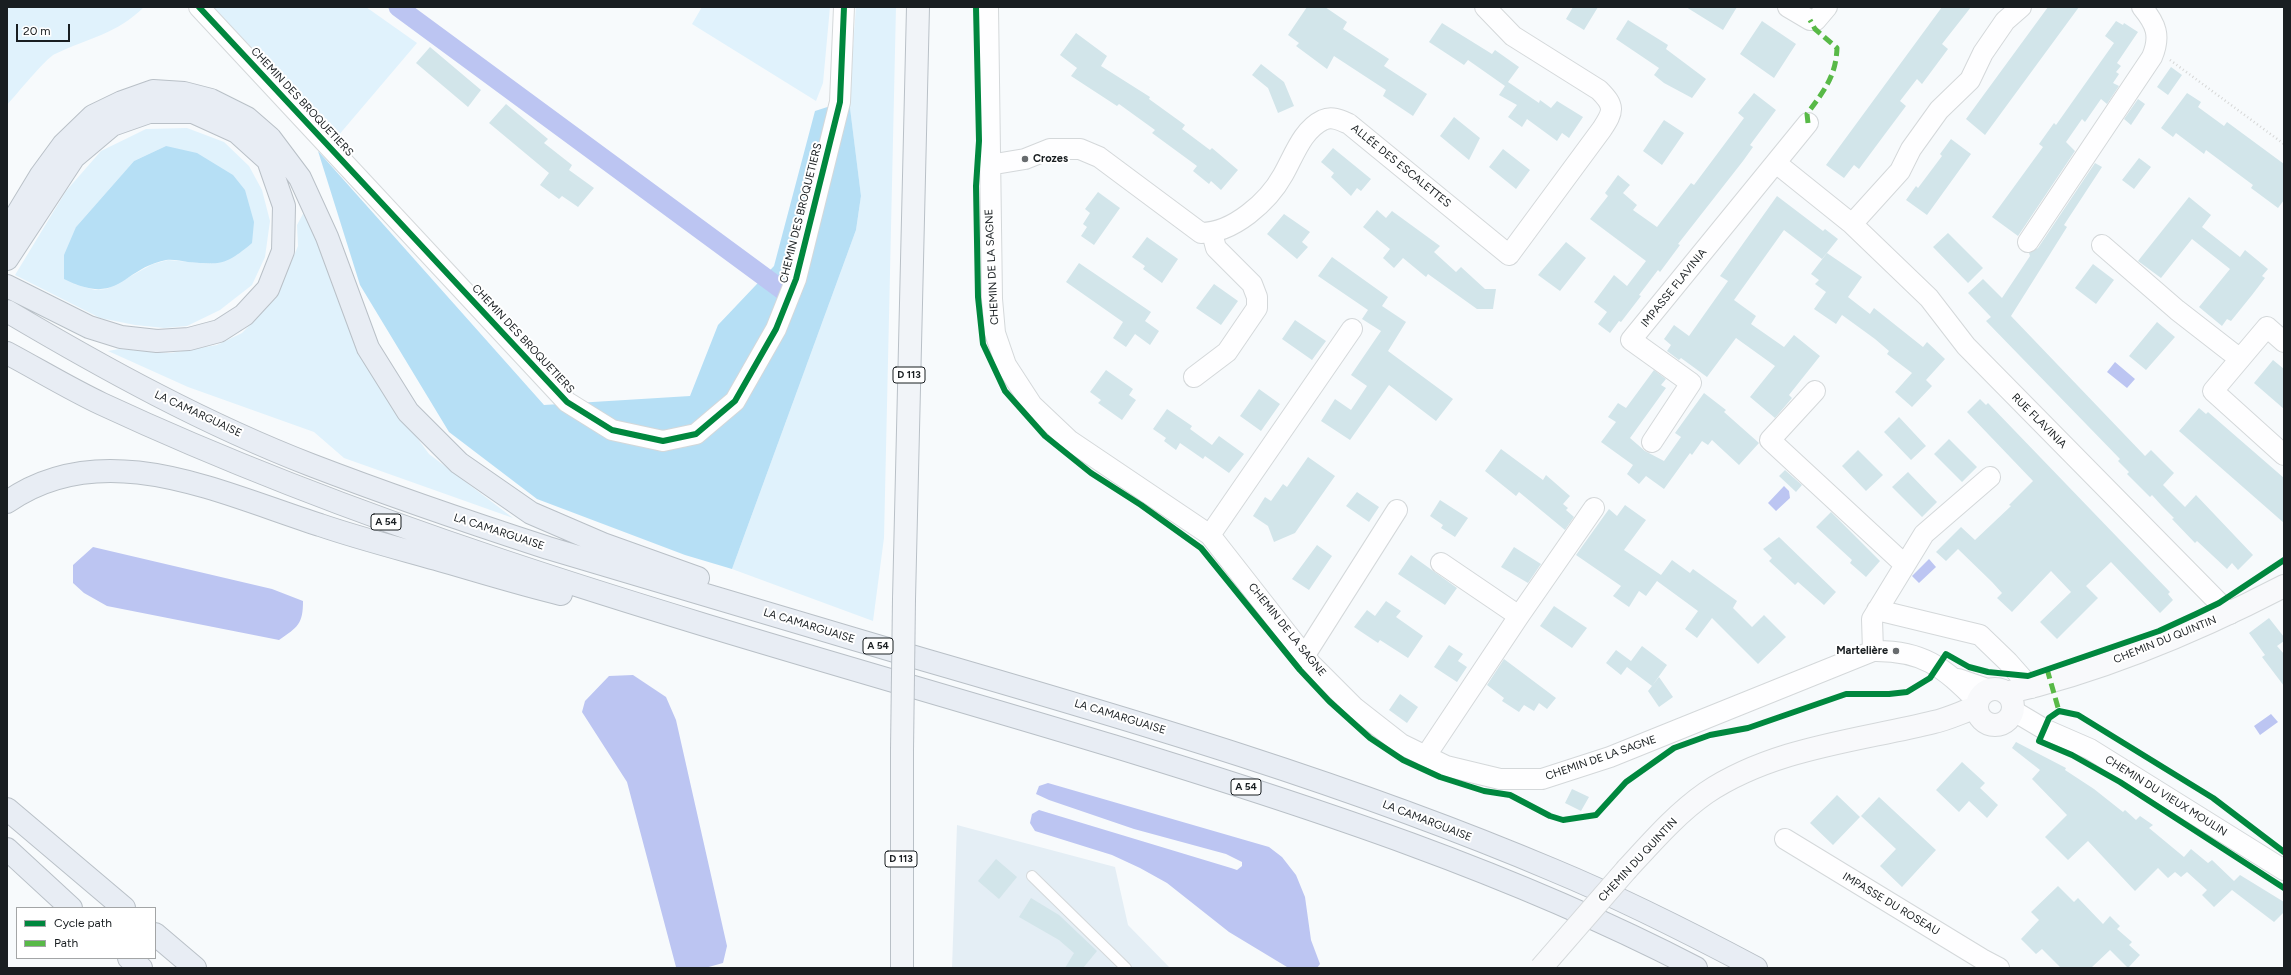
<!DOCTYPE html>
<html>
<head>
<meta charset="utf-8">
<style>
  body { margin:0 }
  #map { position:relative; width:2291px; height:975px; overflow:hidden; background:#f7fafc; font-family:Figtree,sans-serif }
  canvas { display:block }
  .frame { position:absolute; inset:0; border:8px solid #191e21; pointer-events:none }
  .legend { position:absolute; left:16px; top:907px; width:140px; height:52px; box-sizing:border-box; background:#fff; border:1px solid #a3a5a6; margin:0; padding:5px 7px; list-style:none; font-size:12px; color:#191e21 }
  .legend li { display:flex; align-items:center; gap:8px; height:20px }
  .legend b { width:20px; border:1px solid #a3a5a6 }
  .scale { position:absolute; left:16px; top:24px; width:54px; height:18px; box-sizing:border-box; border:2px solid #191e21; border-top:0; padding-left:5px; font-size:12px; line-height:14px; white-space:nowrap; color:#191e21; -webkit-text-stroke:3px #fff; paint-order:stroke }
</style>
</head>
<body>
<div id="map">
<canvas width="2291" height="975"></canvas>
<div class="frame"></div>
<ul class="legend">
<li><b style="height:5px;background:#00873e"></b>Cycle path</li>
<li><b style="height:5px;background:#58b947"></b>Path</li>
</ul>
<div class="scale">20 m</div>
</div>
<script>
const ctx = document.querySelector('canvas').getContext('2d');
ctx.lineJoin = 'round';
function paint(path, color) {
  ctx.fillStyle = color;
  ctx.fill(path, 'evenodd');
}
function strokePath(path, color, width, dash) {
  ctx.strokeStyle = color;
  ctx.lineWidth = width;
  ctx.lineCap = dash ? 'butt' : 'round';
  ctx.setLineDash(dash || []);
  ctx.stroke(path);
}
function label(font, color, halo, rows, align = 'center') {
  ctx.font = font + ' Figtree,sans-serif';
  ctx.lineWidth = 4;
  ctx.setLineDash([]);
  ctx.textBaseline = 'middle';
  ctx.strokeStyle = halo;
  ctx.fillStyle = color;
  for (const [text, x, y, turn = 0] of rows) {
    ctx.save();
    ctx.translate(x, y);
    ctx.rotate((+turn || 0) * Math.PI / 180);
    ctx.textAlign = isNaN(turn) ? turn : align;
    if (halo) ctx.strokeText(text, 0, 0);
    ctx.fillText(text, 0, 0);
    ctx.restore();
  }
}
paint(new Path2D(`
  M957,825L1115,867L1128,925L1170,968H952Z`), '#e4eef5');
paint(new Path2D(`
  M7,7H144C117,34 88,38 55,54C46,58 16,95 7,105Z
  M212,7H366L417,43L338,136Z
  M702,7H830L823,83L816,101L692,24Z
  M856,7H896L884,538L873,621L732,569L856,230L861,196L849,100Z
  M187,128L224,142L249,166L262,190L270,221L265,257L252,285L220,310L187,326L164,328L135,325L100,318L15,275L66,191L101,151L146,129ZM166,146L211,264L168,260L153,264L107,289L95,290L74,284L76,227L134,161Z
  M305,210L390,401L429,454L513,518L344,458L314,432L188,387L108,351L119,349L171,353L217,345L242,333L276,298L298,246L297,225Z`), '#e0f2fc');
paint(new Path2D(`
  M849,100L861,196L856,230L732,569L685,555L537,499L449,432L360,285L318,151L544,405L690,396L718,325L774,266L815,111Z
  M166,146L197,153L233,175L245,190L254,222L252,243C226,265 221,265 188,262C181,261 173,259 166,260C121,269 120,307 64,279V255L76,227L134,161Z`), '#b6dff5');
paint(new Path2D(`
  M2115,362L2135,379L2127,388L2107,372Z
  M1784,486L1789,491L1790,498L1776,511L1768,503Z
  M93,547L272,589L303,601C303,624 298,627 279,640L107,606L84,593L73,583V565Z
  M1929,559L1936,567L1919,583L1912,576Z
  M633,675L666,697L676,720L727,946L723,963L705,968L676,967L627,782L582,712L585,701L609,676Z
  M2271,714L2278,722L2260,735L2254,726Z
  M1048,783L1269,847L1282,857L1296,875L1305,897L1311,940L1320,964L1317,968L1287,967L1229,932L1167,883L1140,868L1112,855L1035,831L1030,823L1032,814L1039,810L1231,868L1237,870L1242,866V862L1226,854L1134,829L1049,800L1036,794L1039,786Z`), '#bcc5f2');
strokePath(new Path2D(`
  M398,7L785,292`), '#bcc5f2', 19);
paint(new Path2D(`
  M1307,7H1325L1347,22L1343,29L1389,59L1384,66L1427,94L1413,116L1383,96L1386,90L1334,56L1327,69L1296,46L1299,43L1288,35Z
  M1573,7H1598L1584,30L1566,19Z
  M1686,7H1737L1723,30Z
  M1942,7H1971L1942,44L1948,49L1922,84L1917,79L1900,101L1906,106L1885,134L1859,169L1854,165L1844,178L1826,165Z
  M2048,7H2079L1985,135L1966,119Z
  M1628,20L1668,45L1666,49L1706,79L1692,98L1664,83L1654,75L1659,68L1616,39Z
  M1762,21L1796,44L1774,78L1740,54Z
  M2116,21L2123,25L2124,23L2138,32L2117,63L2121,66L2116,72L2119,74L2113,83L2119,86L2107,104L2101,99L2085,122L2082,119L2066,142L2075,151L2018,236L1992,217L2043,147L2039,144L2054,123L2056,125L2114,43L2105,36Z
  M1442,23L1492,54L1495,50L1519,67L1508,82L1539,103L1540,100L1551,108L1557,101L1583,117L1569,138L1562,133L1557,141L1527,119L1522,127L1508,117L1517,105L1499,95L1505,86L1468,60L1464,65L1429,42Z
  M1076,33L1107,56L1101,66L1150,97L1149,99L1185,125L1182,129L1210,150L1212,148L1238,170L1221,190L1211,181L1209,184L1193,171L1197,166L1152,133L1155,130L1119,104L1117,106L1071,76L1077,68L1060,55Z
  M430,47L481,90L468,107L416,63Z
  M1261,64L1284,82L1294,106L1278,113L1268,88L1252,75Z
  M2171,67L2182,75L2168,95L2157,87Z
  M1754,93L1776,110L1750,145L1753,147L1743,161L1678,244L1680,245L1660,272L1658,270L1639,295L1641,296L1621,322L1619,321L1610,333L1598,324L1607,312L1594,302L1614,275L1627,286L1646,261L1590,219L1608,196L1605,193L1618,175L1630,185L1623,193L1637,205L1633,210L1657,227L1691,183L1694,185L1744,118L1738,113Z
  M2187,93L2201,102L2198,107L2224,126L2227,122L2284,164V200L2278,208L2251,188L2253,185L2206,150L2204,154L2176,133L2173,137L2161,128Z
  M2138,99L2145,104L2131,125L2124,119Z
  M506,104L548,139L544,143L572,165L569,170L594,188L578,207L562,196L559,199L540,185L549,173L489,123Z
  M1454,117L1480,138L1469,160L1440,136Z
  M1664,120L1684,133L1662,165L1643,151Z
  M1951,139L1971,154L1927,215L1906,200L1916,186L1918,188L1942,156L1940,154Z
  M1333,148L1371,179L1361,191L1357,188L1351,196L1331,177L1334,173L1321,162Z
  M1503,149L1530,170L1516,189L1489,167Z
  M2139,158L2151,167L2134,189L2122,180Z
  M2095,163L2102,167L2064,225L2067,227L2011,316L2145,456L2151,450L2174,473L2163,485L2185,507L2196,495L2253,555L2238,570L2232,563L2227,569L2197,541L2195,543L2172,519L2174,518L2162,506L2152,495L2150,497L2127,474L2129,472L2118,461L2120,459L1986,321L1991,317L1968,293L1983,279L2002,298L2030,256L2029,253L2038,248Z
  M1098,192L1120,208L1094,245L1081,236L1087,227L1083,224L1090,213L1085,209Z
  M1777,196L1823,231L1825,229L1838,239L1822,259L1784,230L1734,300L1756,316L1751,324L1784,347L1794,335L1820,356L1789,395L1792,398L1775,418L1750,397L1775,366L1736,338L1707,377L1681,358L1679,360L1667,351L1671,345L1664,339L1674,325L1689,336L1728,281L1720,276Z
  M2189,197L2211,215L2202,227L2240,257L2245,250L2268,269L2262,276L2265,278L2252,295L2231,321L2227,319L2222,326L2199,307L2230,269L2192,239L2161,278L2138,261Z
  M1377,210L1386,218L1392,211L1440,246L1434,252L1456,272L1461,267L1485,289H1496L1493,309H1477L1428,274L1426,277L1403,258L1394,268L1383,258L1390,249L1363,227Z
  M1284,214L1310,232L1302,242L1308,247L1297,259L1267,234Z
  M1948,233L1983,268L1968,283L1933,247Z
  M1147,237L1178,259L1162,283L1143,269L1145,266L1132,257Z
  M1566,242L1586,258L1560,291L1538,275Z
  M1827,253L1862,277L1848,297L1870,314L1874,308L1923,347L1927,342L1945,359L1926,380L1932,386L1912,407L1895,392L1912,373L1887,354L1889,351L1875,339L1842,315L1836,324L1814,309L1826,292L1815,284L1819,280L1811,274Z
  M1332,257L1388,297L1382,306L1406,322L1388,351L1453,399L1436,421L1389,385L1350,440L1321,421L1335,399L1351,410L1367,386L1351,375L1381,331L1362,319L1368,310L1318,276Z
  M1079,263L1151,312L1145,321L1159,331L1150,345L1135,334L1126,347L1113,338L1123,322L1066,282Z
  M2093,264L2114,280L2096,304L2075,288Z
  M1214,284L1238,301L1221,325L1196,308Z
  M1295,320L1326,341L1312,360L1282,339Z
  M2157,322L2175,337L2146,370L2129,356Z
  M2273,360L2284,369V409L2254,383Z
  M1106,370L1133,389L1129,395L1136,400L1122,420L1098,403L1101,400L1090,392Z
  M1654,370L1666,379L1661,385L1666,388L1630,438L1645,451L1664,461L1681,437L1675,433L1704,393L1726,410L1724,412L1759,443L1739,465L1712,440L1708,445L1702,441L1692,455L1690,453L1664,489L1646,476L1639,484L1627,474L1633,465L1601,442L1616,422L1608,417L1618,403L1626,408Z
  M1259,389L1280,404L1261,431L1240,416Z
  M1980,399L1986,405L1988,403L2170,592L2168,594L2173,600L2160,613L2111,562L2086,586L2098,598L2057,639L2040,622L2071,592L2051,571L2012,612L1997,598L2002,593L1992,582L1958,549L1946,561L1936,552L1961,527L1975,540L2011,506L2009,505L2033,481L1967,412Z
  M2199,408L2206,414L2208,412L2284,478V523L2179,431Z
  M1167,409L1192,426L1190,429L1212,445L1219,436L1244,454L1229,473L1205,456L1203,459L1180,443L1176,450L1164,441L1166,438L1153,429Z
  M1899,417L1926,446L1911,460L1884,432Z
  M1949,439L1977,467L1962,482L1934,454Z
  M1501,449L1543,480L1546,475L1570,496L1563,504L1568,508L1566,510L1574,517L1565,530L1519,492L1516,496L1485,471Z
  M1858,450L1883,475L1866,491L1842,466Z
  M1308,457L1335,476L1295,533L1274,542L1268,526L1253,516L1265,497L1271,501L1283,484L1287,487Z
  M1785,470L1802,485L1796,492L1779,476Z
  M1908,472L1937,502L1922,517L1892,487Z
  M1357,492L1379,507L1369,522L1346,506Z
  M1440,500L1468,518L1455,537L1441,528L1443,525L1430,516Z
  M1625,505L1646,520L1624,550L1661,575L1672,560L1690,573L1693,569L1737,601L1733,608L1752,627L1764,615L1786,637L1758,664L1712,618L1697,638L1685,629L1698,611L1657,581L1646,596L1639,591L1629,607L1613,596L1621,586L1576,555L1609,509L1617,516Z
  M1831,512L1880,561L1866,577L1850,563L1852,560L1816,527Z
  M1779,537L1836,592L1824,605L1798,582L1795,585L1769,561L1772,558L1763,549Z
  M1317,545L1332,556L1309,590L1292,579Z
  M1514,547L1541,564L1528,583L1501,567Z
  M1411,555L1457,588L1445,605L1398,574Z
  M1386,601L1401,611L1396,617L1423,636L1408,658L1380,640L1378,643L1354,627L1367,610L1375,616Z
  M1554,606L1587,628L1572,648L1540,626Z
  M2269,618L2284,637V641L2277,646L2284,654V686L2262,657L2265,655L2249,633Z
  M1449,645L1463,654L1458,661L1467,667L1457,682L1434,667Z
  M1642,646L1667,665L1652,686L1627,667L1621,675L1606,663L1616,650L1631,661Z
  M1504,659L1556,698L1547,709L1539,703L1534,711L1524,705L1519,712L1502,701L1504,698L1487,685Z
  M1659,677L1673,697L1659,707L1648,691Z
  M1400,694L1418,707L1407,723L1389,710Z
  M2016,742L2066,768L2065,770L2094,789L2123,812L2125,810L2136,820L2140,816L2153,825L2149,828L2184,857L2191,849L2208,863L2212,860L2234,881L2240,875L2284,902V912L2274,922L2232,890L2214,907L2202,895L2207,890L2187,872L2181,877L2175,872L2168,878L2158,868L2135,891L2088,841L2068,860L2045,837L2067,815L2032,779L2040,770L2012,748Z
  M1962,762L1985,783L1980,788L1998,805L1987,818L1969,801L1959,812L1936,790Z
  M1572,789L1589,797L1581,811L1565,803Z
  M1837,795L1860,817L1833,845L1810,823Z
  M1879,797L1936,850L1902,887L1880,866L1896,849L1861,816Z
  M996,859L1017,877L999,899L978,881Z
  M2058,886L2074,902L2078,898L2103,924L2110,916L2120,926L2117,929L2132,942L2129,945L2140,955L2128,968L2110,950L2091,968H2061L2042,949L2036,954L2021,939L2039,920L2031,912Z
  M1031,898L1059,915L1097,951L1083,968H1065L1074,953L1059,940L1019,917Z`), '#d2e5ea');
const lane = new Path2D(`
  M1032,876L1126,968`);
const street = new Path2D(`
  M199,7L567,402L612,430L663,441L696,434L735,401L776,329L796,279L840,102L844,7
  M988,7L992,299L995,333L1006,365L1032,405L1069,440L1210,535L1311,664L1355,708L1401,744L1446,766L1500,779H1542L1610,757L1873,651C1923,650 1943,667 1977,701
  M1788,7L1810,20H1816L1827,7
  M1776,163L1852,224L1929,298L1966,346L2230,614
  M989,165L1025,159L1050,149H1080L1099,157L1201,233C1233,233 1268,202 1283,175C1294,156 1302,130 1323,120C1332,116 1340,120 1349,124L1509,255L1602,129C1614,111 1615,106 1599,90L1513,36L1485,7
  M1852,224L1900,171L1911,149L1939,110L1970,80L1983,53L2005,21L2021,7
  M2028,242L2152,57C2161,36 2156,24 2142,7
  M2102,245L2177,310L2240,359L2213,391L2284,455
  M2240,359L2267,327L2284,342
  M1194,377L1227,352L1257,308V297L1252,284L1216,248L1212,233
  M1815,391L1770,440L1904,564
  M1652,442L1691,383L1631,340L1808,123
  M1210,535L1352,329
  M1441,563L1519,616
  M1877,610L1980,635L2008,662L2031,688
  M1873,651L1872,619L1924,534L1990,477
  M1305,655L1397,510
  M1958,679L1990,690
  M2012,710L2044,729L2090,749L2284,870
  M1425,757L1519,616L1594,508
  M1785,839L1982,959L1999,968`);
const secondary = new Path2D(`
  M1977 707a18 18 0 1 1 36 0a18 18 0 1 1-36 0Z
  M2006,693C2103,671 2195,632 2284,586
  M1627,869C1652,842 1676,814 1706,793C1773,748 1857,741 1934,722C1948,719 1962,712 1977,707`);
const primary = new Path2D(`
  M904,599L918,7
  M902,750V968`);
const highway = new Path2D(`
  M7,231L41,175L63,145L93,116L122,102L153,91L184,93L211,100L247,118L270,138L300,178L327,237L368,348L408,412L459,463L531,513L603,544L698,578
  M7,259L74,157L112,125L149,112H193L237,132L268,160L284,206L283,251L268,289L244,315L219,331L189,339L157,341L121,337L89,327L7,286
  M7,311C105,369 205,424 311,465C389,495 468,522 548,548C673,585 799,623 925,660C1136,721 1350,784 1553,870C1623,899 1690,933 1756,968
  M7,353C39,370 70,389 102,404C426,555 773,643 1113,746C1312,807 1511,872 1696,968
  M7,502C104,434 222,494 320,525C358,538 397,548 436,559C478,571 519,584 561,594
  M7,809L124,908
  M7,849L71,908
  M155,934L195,968
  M129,958L141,968`);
strokePath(lane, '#d4d8da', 12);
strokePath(street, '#d4d8da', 22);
strokePath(secondary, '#d4d8da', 24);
strokePath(primary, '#b9c0c7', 24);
strokePath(highway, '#b9c0c7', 24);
strokePath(new Path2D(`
  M2170,60L2284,144`), '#d6d7d7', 2.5, [1, 3]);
strokePath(lane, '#fefeff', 10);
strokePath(street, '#fefeff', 20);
strokePath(secondary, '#f8f9fb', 22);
strokePath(primary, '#f1f4f8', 22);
strokePath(highway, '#e8edf4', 22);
const secondaryBridge = new Path2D(`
  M1541,968L1627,869`);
const primaryBridge = new Path2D(`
  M902,750L904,599`);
strokePath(secondaryBridge, '#d4d8da', 24, []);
strokePath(primaryBridge, '#b9c0c7', 24, []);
strokePath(secondaryBridge, '#f8f9fb', 22);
strokePath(primaryBridge, '#f1f4f8', 22);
strokePath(new Path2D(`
  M1808,123L1807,114C1823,92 1836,77 1837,48L1815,29L1810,20
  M2047,669L2059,711`), '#58b947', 5, [10, 5]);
strokePath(new Path2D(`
  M199,7L567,402L612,430L663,441L696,434L735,401L776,329L796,279L840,102L844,7
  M976,7L979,141L976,186L978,297L983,344L1005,391L1045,436L1091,473L1141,505L1201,548L1300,670L1329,701L1370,738L1403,760L1440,777L1484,791L1510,795L1550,816L1563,820L1596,815L1626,782L1674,748L1710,735L1748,728L1846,694H1889L1907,692L1930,678L1946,654L1969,667L1988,672L2028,676L2159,631L2196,614L2219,603L2284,560
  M2284,852L2213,798L2078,715L2059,711L2049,718L2039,741L2072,755L2120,782L2284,888`), '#00873e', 6);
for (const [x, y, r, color] of [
  [1025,159,4,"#676b6e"],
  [1896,651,4,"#676b6e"]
]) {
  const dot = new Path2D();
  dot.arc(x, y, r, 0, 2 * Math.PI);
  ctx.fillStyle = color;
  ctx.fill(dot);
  strokePath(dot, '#fff', 1.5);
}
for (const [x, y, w] of [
  [909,375,32],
  [386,522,30],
  [878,646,30],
  [1246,787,30],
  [901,859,32]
]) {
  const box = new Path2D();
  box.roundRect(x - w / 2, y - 8, w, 16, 3);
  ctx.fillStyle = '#fff';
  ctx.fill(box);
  strokePath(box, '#191e21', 1);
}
label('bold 10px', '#191e21', null, [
  ["D 113",909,375],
  ["A 54",386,522],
  ["A 54",878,646],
  ["A 54",1246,787],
  ["D 113",901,859]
]);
label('11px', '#191e21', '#fff', [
  ["CHEMIN DES BROQUETIERS",302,102,47],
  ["ALLÉE DES ESCALETTES",1401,166,39],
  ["CHEMIN DES BROQUETIERS",801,213,-76],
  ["CHEMIN DE LA SAGNE",992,267,-93],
  ["IMPASSE FLAVINIA",1674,288,-51],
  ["CHEMIN DES BROQUETIERS",523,339,47],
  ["LA CAMARGUAISE",198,414,25],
  ["RUE FLAVINIA",2039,421,45],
  ["LA CAMARGUAISE",499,532,18],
  ["LA CAMARGUAISE",809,626,17],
  ["CHEMIN DE LA SAGNE",1287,630,51],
  ["CHEMIN DU QUINTIN",2165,640,-22],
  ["LA CAMARGUAISE",1120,717,17],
  ["CHEMIN DE LA SAGNE",1601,758,-19],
  ["CHEMIN DU VIEUX MOULIN",2166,796,32],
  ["LA CAMARGUAISE",1427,821,21],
  ["CHEMIN DU QUINTIN",1638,860,-47],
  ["IMPASSE DU ROSEAU",1891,904,31]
]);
label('bold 11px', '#191e21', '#fff', [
  ["Crozes",1033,159],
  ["Martelière",1888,651,"right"]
], 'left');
</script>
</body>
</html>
